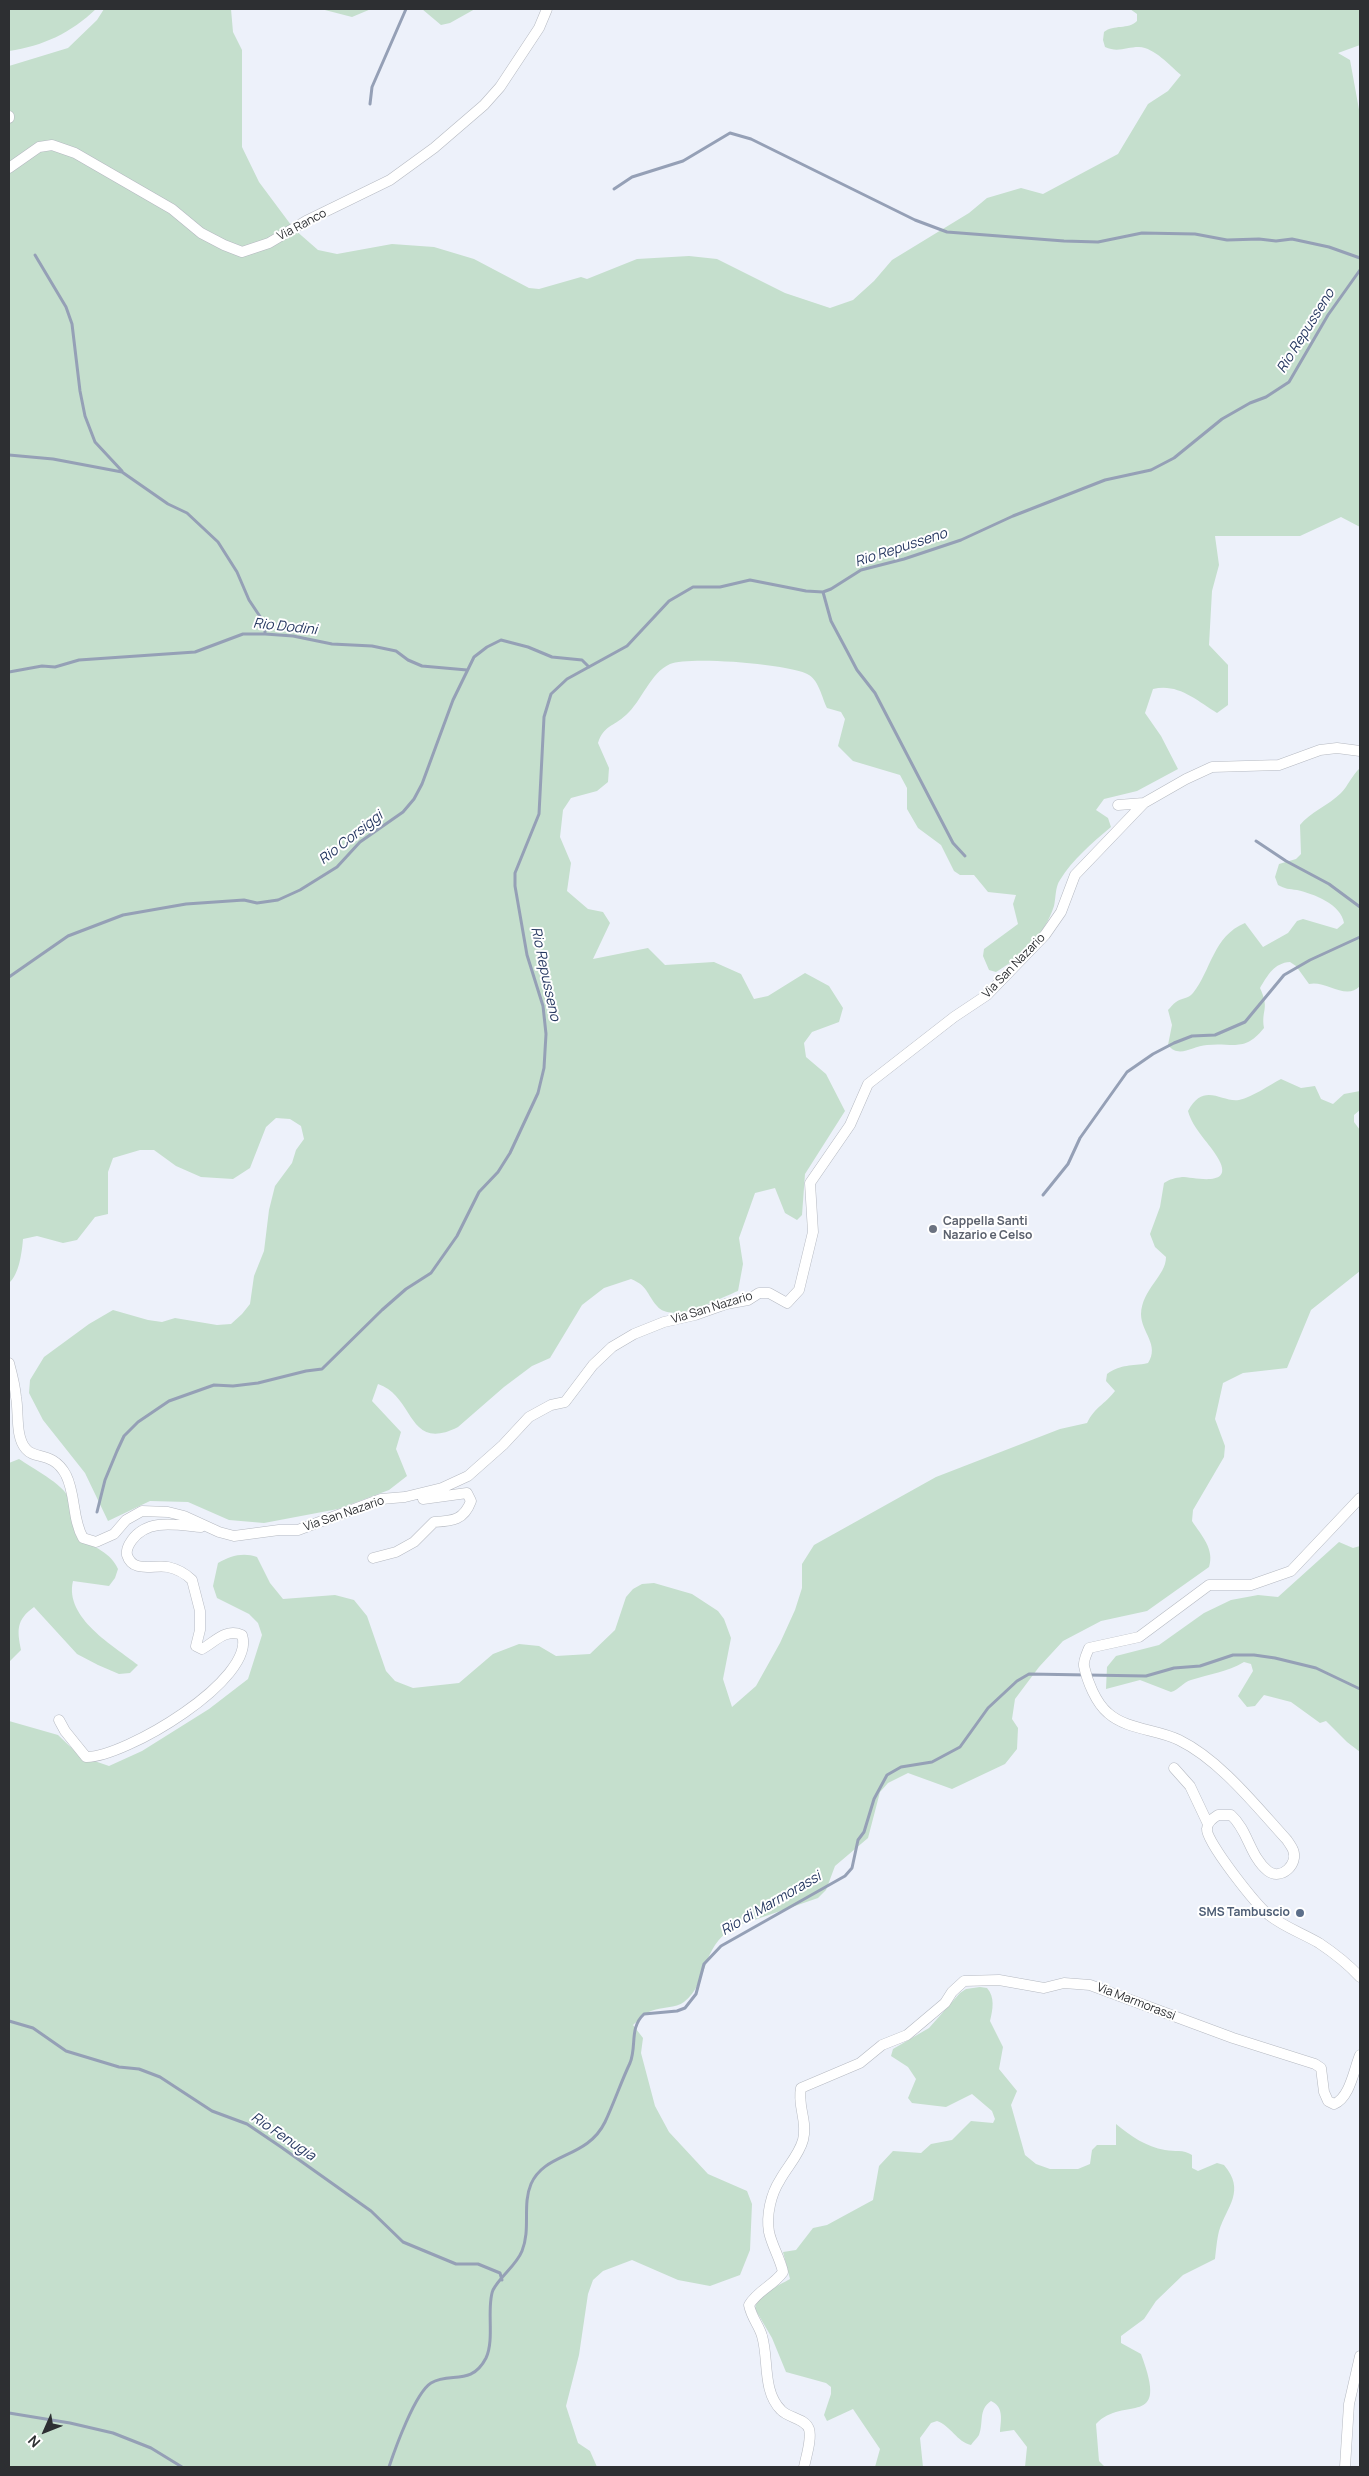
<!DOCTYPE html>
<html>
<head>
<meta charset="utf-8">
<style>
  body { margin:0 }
  #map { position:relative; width:1369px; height:2476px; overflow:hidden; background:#edf1fa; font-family:Manrope,sans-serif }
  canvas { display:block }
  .frame { position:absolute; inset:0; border:10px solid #2d2f32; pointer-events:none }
  .north { position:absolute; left:20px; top:2406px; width:50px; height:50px; -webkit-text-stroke:4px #fff; paint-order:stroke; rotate:226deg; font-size:14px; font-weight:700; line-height:20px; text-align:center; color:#2d2f32 }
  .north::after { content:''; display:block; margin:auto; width:18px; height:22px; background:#2d2f32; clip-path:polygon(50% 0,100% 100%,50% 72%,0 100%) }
</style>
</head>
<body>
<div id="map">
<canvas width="1369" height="2476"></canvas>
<div class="frame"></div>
<div class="north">N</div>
</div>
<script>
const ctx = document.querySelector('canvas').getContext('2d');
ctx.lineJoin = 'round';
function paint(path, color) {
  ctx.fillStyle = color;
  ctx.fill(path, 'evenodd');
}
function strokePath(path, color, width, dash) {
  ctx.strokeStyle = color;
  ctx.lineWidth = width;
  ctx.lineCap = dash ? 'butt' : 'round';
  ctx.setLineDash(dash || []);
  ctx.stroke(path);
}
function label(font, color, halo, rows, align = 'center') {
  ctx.font = font + ' Manrope,sans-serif';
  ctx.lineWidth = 4;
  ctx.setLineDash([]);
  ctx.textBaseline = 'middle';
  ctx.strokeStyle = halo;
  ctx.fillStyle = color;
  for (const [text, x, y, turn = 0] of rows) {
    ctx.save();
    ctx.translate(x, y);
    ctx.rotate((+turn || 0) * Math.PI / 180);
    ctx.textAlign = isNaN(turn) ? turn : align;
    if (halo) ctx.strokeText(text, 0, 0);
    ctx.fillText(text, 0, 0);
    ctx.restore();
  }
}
paint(new Path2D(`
  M9,9H96C71,33 43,46 9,51Z
  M104,9H231L233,32L242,50V147L259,182L294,229L318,250L337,254L392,244L434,247L474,259L529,288L539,289L581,277L587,279L637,259L689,256L717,259L785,293L830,308L853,300L874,281L892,260L969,213L987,198L1021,188L1043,194L1118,154L1148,104L1168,91L1181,75C1169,65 1155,48 1139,47C1126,47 1118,53 1105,47L1103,40L1104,32C1114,24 1128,30 1137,21V14L1130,9H1360V45L1338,53L1350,60L1360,115V527L1341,517L1300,536H1215L1219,565L1212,591L1209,645L1228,665V705L1217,713C1196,700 1178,683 1153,689L1145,713L1161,736L1178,769L1137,791L1104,799L1096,810L1108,818L1111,827C1092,843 1073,859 1060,880C1055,887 1056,898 1054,906C1045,935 1020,958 996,972L989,970L983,956L984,949L1018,924L1013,904L1016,895L988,892L974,875H960L954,871L941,845L918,828L907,809V788L900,775L853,761L838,746L845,719L841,712L827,708C822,698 819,681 809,675C792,664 689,656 670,664C650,673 642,701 626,715C613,727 604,725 598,743L609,768L608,782L597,791L571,798L563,810L560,837L571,863L567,891L588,909L603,912L610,923L593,959L648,948L665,965L714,962L741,974L754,999L768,996L805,973L829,986L843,1008L839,1022L812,1032L804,1043L806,1057L826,1074L845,1111L805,1174L802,1215L797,1220L785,1213L775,1188L755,1193L739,1238L743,1264L738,1291C720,1298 672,1325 657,1306C646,1293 648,1286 631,1279L604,1288L582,1305L550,1358L532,1366L504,1387L458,1427C407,1453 415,1396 378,1384L372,1401L401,1432L396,1449L407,1476L389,1490L338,1509L264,1523L229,1520L188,1502L150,1501L108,1521L85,1473L43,1420L29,1393L30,1380L44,1357L89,1324L113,1310L148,1320L162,1322L175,1318L217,1325L231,1324L242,1314L250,1304L254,1276L264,1251L269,1210L275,1186L292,1163L296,1150L304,1139L301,1126L290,1119L276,1118L266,1127L250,1168L233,1179L201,1177L176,1166L154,1150H140L113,1158L108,1172V1214L95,1217L77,1240L63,1243L37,1236L23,1239C22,1252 19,1275 9,1283V66L68,48L97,20Z
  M321,9H371L352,17Z
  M422,9H475L450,23L441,25Z
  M1360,768V986C1346,1001 1326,980 1309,984L1296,966L1290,962C1274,963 1268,975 1260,988C1270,1010 1261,1009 1264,1028C1244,1053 1233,1042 1207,1045C1192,1046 1179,1059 1168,1045L1172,1025L1168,1010C1170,1008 1173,1004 1176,1002C1181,998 1188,999 1193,993C1211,971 1213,936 1245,923L1263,947L1288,933L1297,921L1303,919L1337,929L1344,923C1341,904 1314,894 1297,890C1289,889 1285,889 1278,885L1275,877L1279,864L1296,859L1301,854L1300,825C1309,813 1329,805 1341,793C1348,786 1352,775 1360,768Z
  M1281,1079L1301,1088L1315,1086L1321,1099L1333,1104L1344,1094L1360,1091V1110L1354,1115V1122L1360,1130V1271L1311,1310L1287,1368L1243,1373L1223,1383L1215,1419L1225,1446L1224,1457L1193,1510L1192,1521C1201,1535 1215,1549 1209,1567L1147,1611L1101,1621L1063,1641L1039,1667L1015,1699L1012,1719L1018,1728L1017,1749L1005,1764L952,1789L908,1773L888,1783L880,1792L868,1838L835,1866L826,1890L818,1898L734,1927C699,1949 710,1981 684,2002C676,2008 661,2007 651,2011C644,2014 638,2021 633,2025L643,2038L641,2053L655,2106L669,2132L708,2174L747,2191L752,2204L750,2250L740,2275L710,2286L678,2280L632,2260L603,2271L593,2280L588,2294L579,2355L566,2406L578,2443L590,2451L597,2467H9V1721L58,1735L80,1756L109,1766L142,1751L209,1709L248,1679L262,1635L258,1623L249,1614L217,1598L213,1586L218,1563C230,1556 243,1552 257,1557L270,1583L283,1599L335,1595L354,1600L367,1616L386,1671L395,1681L413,1688L459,1683L493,1654L519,1644L539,1646L556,1656L590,1654L615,1630L626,1597L633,1589L642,1584L654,1583L692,1594L718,1611L724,1619L731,1638L723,1679L732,1707L756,1686L780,1643L795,1610L802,1588V1564L814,1545L936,1477L1060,1429L1087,1423C1095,1407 1104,1405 1115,1391L1106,1381L1107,1374C1123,1363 1130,1367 1148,1363C1160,1345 1141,1332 1141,1314C1142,1289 1166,1276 1166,1257L1155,1247L1150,1234L1160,1207L1164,1183C1170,1179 1175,1178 1182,1177C1193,1177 1234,1188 1219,1160C1210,1143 1193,1130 1188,1111C1204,1081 1222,1103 1239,1100C1253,1097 1269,1085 1281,1079Z
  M19,1459C31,1467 64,1485 68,1497C72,1512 71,1525 78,1539C93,1545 112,1554 118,1569L115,1578L109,1586L73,1581C64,1618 114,1646 138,1665L130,1673L119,1674L98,1665L77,1654L34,1607C16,1620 17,1630 21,1650L9,1662V1463Z
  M1339,1542L1353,1548L1360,1546V1752L1347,1742L1326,1721L1320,1723L1291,1702L1264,1695L1255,1706L1247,1707L1238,1696L1253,1671L1251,1664L1244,1662C1227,1672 1210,1674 1191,1680C1183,1682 1179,1690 1171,1692L1140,1680L1106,1689L1107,1667L1116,1656L1159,1645L1204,1613L1231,1600L1258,1595L1278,1597Z
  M980,1987L987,1988C995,1997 993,2009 990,2021L1003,2047L999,2069L1017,2091L1011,2105L1025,2155L1036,2164L1050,2169H1078L1090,2164L1092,2150L1097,2145H1116V2124C1131,2136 1146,2147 1165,2150C1175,2152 1183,2149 1192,2155V2168L1198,2171L1217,2163L1224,2165C1246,2191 1227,2206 1219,2231C1217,2239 1216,2250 1215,2259L1183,2275L1156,2301L1144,2319L1121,2336V2343L1141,2354C1170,2431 1124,2394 1096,2424L1099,2461L1105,2467H1025L1027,2447L1014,2430L1000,2432C1001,2419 1004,2407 991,2401C978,2410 984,2422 979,2435C977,2438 973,2442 971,2445C957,2442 951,2426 937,2421L931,2423L920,2438L923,2467H875L880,2449L853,2409L827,2421L824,2415L831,2394V2387L826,2383L786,2372L772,2338L755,2309C757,2294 778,2286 790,2279L783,2252L796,2250L813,2228L827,2225L873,2200L879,2166L893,2151L921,2153L931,2144L952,2140L971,2121L993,2123L995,2119L992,2111L972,2094L946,2107L912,2103L908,2098L916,2079L908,2067L891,2056L893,2049L929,2028L960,1993L966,1989Z`), '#c5dfcd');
strokePath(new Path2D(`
  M370,104L372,87L406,9
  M614,189L632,177L683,161L730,133L751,139L915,220L947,232L1064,241L1098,242L1142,233L1195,234L1227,240L1259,239L1276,241L1292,239L1329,247L1360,258
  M35,255L66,307L72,324L80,391L85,416L95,442L122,471
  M9,455L53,459L122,472L168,504L187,513L218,542L237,572L249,600L265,624V634
  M823,592L831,621L847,651L857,670L875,693L953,843L965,856
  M9,672L42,666L55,667L79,660L195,652L243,634H265L293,636L332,644L372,646L396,651L408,660L422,666L467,670
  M1256,841L1286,861L1329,884L1360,907
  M9,977L68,936L123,915L186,904L244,900L257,903L278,900L300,890L337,867L360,842L403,812L414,799L422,784L453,700L474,657L487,647L501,640L528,647L552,657L582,660L589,667
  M1043,1195L1068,1164L1080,1138L1127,1072L1153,1054L1174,1043L1192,1036L1215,1035L1245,1022L1284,975L1310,960L1360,937
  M97,1512L105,1480L117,1451L124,1436L138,1422L169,1401L214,1385L233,1386L258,1383L306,1371L322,1369L382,1310L406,1289L431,1273L457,1236L479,1192L498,1172L510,1153L538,1093L544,1068L546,1034L543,1006L527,955L515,886V873L539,814L544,717L551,694L567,679L627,646L669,601L693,587H720L750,580L806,591L823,592L831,589L861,570L904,559L961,540L1013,516L1105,480L1151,470L1174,458L1222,419L1250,403L1266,397L1289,382L1328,315L1360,270
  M9,2021L33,2028L66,2051L119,2067L139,2069L160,2077L212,2111L247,2124L281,2147L371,2211L403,2242L456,2264H478L500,2273L502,2280
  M9,2413L70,2423L113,2433L151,2448L182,2467
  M389,2467C395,2449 415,2393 431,2383C450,2371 471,2387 486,2358C495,2339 486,2307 493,2290C500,2276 516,2266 522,2251C531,2229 522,2205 531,2184C545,2152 587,2159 605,2122C614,2103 621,2082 630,2063C637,2046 629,2028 644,2014L677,2011L685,2008L696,1994L704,1964L721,1946L845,1876L852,1868L858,1840L864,1832L874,1799L887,1775L901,1767L932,1762L960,1747L988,1708L1017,1681L1029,1674L1146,1676L1174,1668L1200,1666L1233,1655H1254L1275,1658L1316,1668L1360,1689`), '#95a0b6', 3);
const street = new Path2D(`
  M9,116V118
  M9,168L39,147L52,145L75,153L172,209L201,233L224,245L242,252L269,243L306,221L390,180L434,148L484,105L500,87L539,28L547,9
  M1118,805L1144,803
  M9,1363C12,1374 15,1385 16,1397C19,1412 15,1437 26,1449C35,1460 53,1451 66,1475C76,1495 72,1519 83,1538L96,1542L114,1534L126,1520L142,1511L168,1512L184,1516L219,1532L234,1536L279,1530H298L381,1499L405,1497L442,1488L468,1476L503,1445L529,1417L551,1405L565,1402L593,1365L612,1347L634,1334L664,1322L695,1315L726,1304L748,1300L759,1293H769L787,1303L799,1290L813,1232L810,1183L850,1125L868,1084L954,1017L987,995L1045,935L1061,912L1075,875L1144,803L1186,779L1212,767L1279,765L1320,750L1337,748L1360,751
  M1360,1498L1291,1571L1251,1585H1209L1139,1637L1089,1648C1087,1653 1083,1661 1084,1666C1087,1681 1096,1703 1108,1713C1127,1730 1157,1729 1179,1740C1220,1760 1256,1806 1287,1840C1289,1843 1292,1847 1293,1850C1299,1864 1281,1881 1268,1871C1250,1857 1248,1830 1231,1815H1218C1213,1818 1207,1822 1207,1829C1206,1842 1257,1906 1269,1915C1284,1927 1302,1933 1319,1943C1334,1953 1348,1964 1360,1977
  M373,1558L396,1552L414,1542L434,1522C453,1521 464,1520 471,1501L467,1493L423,1499
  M59,1720L65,1731L86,1757C124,1758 257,1679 242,1635C225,1628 215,1642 202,1649L196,1646L200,1630V1611L192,1580C186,1574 177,1569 168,1567C155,1564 133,1574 127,1555C126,1550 129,1544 132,1540C148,1518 177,1525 201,1527
  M1174,1768L1190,1786L1208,1824
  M804,2467C806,2457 812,2439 809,2429C805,2418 788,2418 781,2410C762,2391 769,2359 762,2336C759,2325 752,2319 749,2305C758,2290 773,2286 783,2272C780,2258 772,2246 769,2232C766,2215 771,2194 780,2180C787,2167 799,2155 803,2140C808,2121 797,2106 801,2088L860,2063L882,2045L907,2035L945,2003L952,1992L964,1981L999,1980L1044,1988L1064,1983L1090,1985L1233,2038L1315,2064L1321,2068L1324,2092L1328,2101L1334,2104C1350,2098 1354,2069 1360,2055
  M1345,2467L1349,2404L1360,2356`);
strokePath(street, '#b5b9c1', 11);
strokePath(street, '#fff', 10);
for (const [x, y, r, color] of [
  [933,1229,5,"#6b7280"],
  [1300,1913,5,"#5c6f8a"]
]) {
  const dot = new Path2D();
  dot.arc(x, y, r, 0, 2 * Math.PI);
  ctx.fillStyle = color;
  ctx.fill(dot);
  strokePath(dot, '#fff', 2);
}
label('12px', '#2d2f32', '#fff', [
  ["Via Ranco",302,225,-28],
  ["Via San Nazario",1014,966,-46],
  ["Via San Nazario",712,1308,-17],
  ["Via San Nazario",344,1514,-19],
  ["Via Marmorassi",1136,2002,21]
]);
label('bold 12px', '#5b616d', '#fff', [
  ["Cappella Santi",943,1222],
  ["Nazario e Celso",943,1236]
], 'left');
label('bold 12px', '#4e5e75', '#fff', [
  ["SMS Tambuscio",1290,1913]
], 'right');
label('italic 14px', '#253760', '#fff', [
  ["Rio Repusseno",1306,331,-58],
  ["Rio Repusseno",901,548,-18],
  ["Rio Dodini",285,627,6],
  ["Rio Corsiggi",351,838,-38],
  ["Rio Repusseno",545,974,78],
  ["Rio di Marmorassi",771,1904,-30],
  ["Rio Fenugia",283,2137,34]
]);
</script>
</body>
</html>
